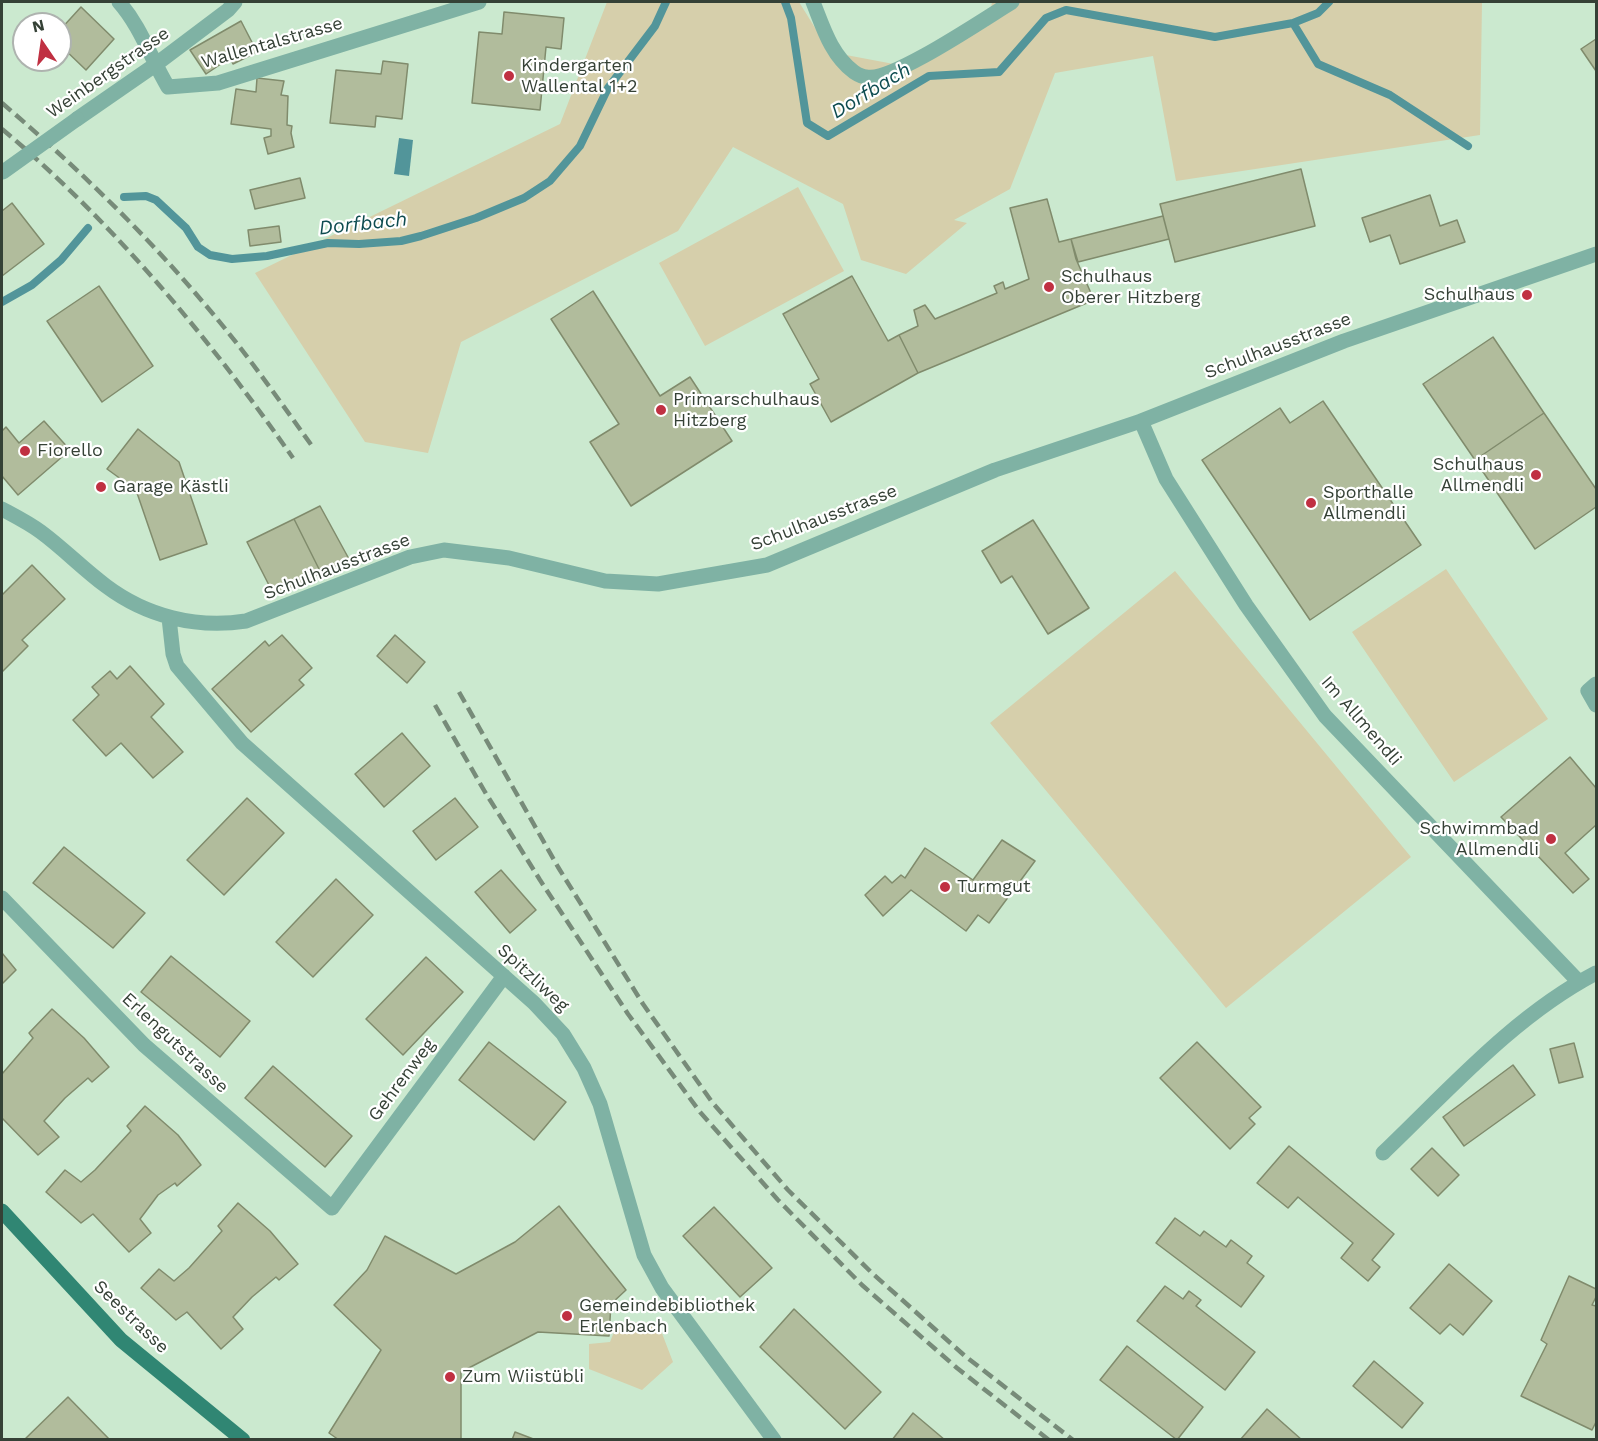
<!DOCTYPE html>
<html>
<head>
<meta charset="utf-8">
<style>
  body { margin:0 }
  #map { position:relative; width:1598px; height:1441px; overflow:hidden; background:#cbe9cf; font-family:"Work Sans",sans-serif }
  canvas { display:block }
  .frame { position:absolute; inset:0; border:3px solid #354136; pointer-events:none }
  .north { position:absolute; left:12px; top:12px; width:60px; height:60px; box-sizing:border-box; background:#fff; border:2px solid #aeb3af; border-radius:50%; rotate:347deg; font-size:16px; font-weight:700; line-height:24px; text-align:center; color:#354136 }
  .north::after { content:''; display:block; margin:auto; width:21px; height:27px; background:#c03042; clip-path:polygon(50% 0,100% 100%,50% 72%,0 100%) }
</style>
</head>
<body>
<div id="map">
<canvas width="1598" height="1441"></canvas>
<div class="frame"></div>
<div class="north">N</div>
</div>
<script>
const ctx = document.querySelector('canvas').getContext('2d');
ctx.lineJoin = 'round';
function paint(path, color) {
  ctx.fillStyle = color;
  ctx.fill(path, 'evenodd');
}
function strokePath(path, color, width, dash) {
  ctx.strokeStyle = color;
  ctx.lineWidth = width;
  ctx.lineCap = dash ? 'butt' : 'round';
  ctx.setLineDash(dash || []);
  ctx.stroke(path);
}
function label(font, color, halo, rows, align = 'center') {
  ctx.font = font + ' "Work Sans",sans-serif';
  ctx.lineWidth = 4.5;
  ctx.setLineDash([]);
  ctx.textBaseline = 'middle';
  ctx.strokeStyle = halo;
  ctx.fillStyle = color;
  for (const [text, x, y, turn = 0] of rows) {
    ctx.save();
    ctx.translate(x, y);
    ctx.rotate((+turn || 0) * Math.PI / 180);
    ctx.textAlign = isNaN(turn) ? turn : align;
    if (halo) ctx.strokeText(text, 0, 0);
    ctx.fillText(text, 0, 0);
    ctx.restore();
  }
}
paint(new Path2D(`
  M607,2H799L830,52L915,68L988,26L992,2H1482L1480,135L1176,181L1153,56L1055,73L1010,189L954,220L967,223L906,274L861,260L843,204L733,147L678,231L461,342L428,453L365,442L255,273L560,124Z
  M798,187L844,271L705,346L659,263Z
  M1446,569L1548,719L1454,782L1352,632Z
  M1175,571L1411,857L1226,1008L990,723Z
  M618,1322L658,1323L673,1362L642,1390L589,1369V1344L610,1342Z`), '#d6cfab');
paint(new Path2D(`
  M399,138L413,140L409,176L394,174Z`), '#52959a');
strokePath(new Path2D(`
  M785,2L791,18L807,123L828,136L929,76L999,72L1046,18L1066,10L1215,37L1293,23L1318,13L1329,2
  M1293,23L1318,64L1390,95L1468,146
  M124,197L146,196L156,200L186,228L198,247L210,255L232,259L267,256L328,243L359,244L401,241L421,236L476,218L524,198L550,181L580,146L608,88L655,26L666,2
  M2,302L32,285L61,260L88,228`), '#52959a', 8);
const building = new Path2D(`
  M81,7L114,39L86,70L60,45V30Z
  M504,12L564,18L561,49L546,47L540,110L472,103L479,32L502,34Z
  M241,21L257,52L233,64L230,58L206,74L190,50Z
  M1596,39V71L1581,49Z
  M383,61L408,64L402,119L376,116L375,127L330,123L336,70L381,74Z
  M257,78L284,81L281,95L288,96L287,125L292,126L291,133L294,147L268,154L264,138L271,136V129L231,124L236,89L256,92Z
  M1301,169L1315,226L1175,262L1160,204Z
  M300,178L305,198L255,209L250,190Z
  M1430,195L1440,226L1457,220L1465,242L1400,264L1390,235L1370,242L1362,218Z
  M1047,199L1059,242L1071,239L1076,259L1094,300L918,373L899,335L918,326L914,310L925,305L935,319L997,293L994,286L1003,282L1005,289L1029,279L1010,208Z
  M12,203L44,244L2,276V211Z
  M1163,216L1169,239L1078,262L1071,239Z
  M279,226L281,242L250,246L248,230Z
  M852,276L888,341L899,335L918,373L831,422L810,384L819,379L783,314Z
  M99,286L153,366L102,402L47,321Z
  M593,291L660,396L690,377L732,441L631,506L590,442L619,424L551,319Z
  M1493,337L1544,413L1475,460L1423,384Z
  M1323,401L1421,545L1310,620L1202,460L1280,408L1290,423Z
  M1544,413L1596,489V507L1535,549L1475,460Z
  M44,421L70,450L18,495L2,476V431L6,427L19,443Z
  M138,429L179,462L207,544L160,560L136,490L107,469Z
  M320,506L349,559L321,573L294,519Z
  M294,519L321,573L274,595L247,542Z
  M1033,520L1089,608L1048,634L1012,576L1001,583L982,551Z
  M32,565L65,599L22,640L28,646L2,672V595Z
  M282,635L312,668L299,680L304,685L251,732L212,689L265,641L269,646Z
  M395,635L425,662L407,683L377,656Z
  M130,666L164,704L151,717L183,752L153,778L121,743L106,756L73,720L99,695L92,687L110,671L117,679Z
  M402,733L430,766L384,807L355,774Z
  M1570,757L1596,788V825L1565,853L1589,879L1573,893L1501,817Z
  M247,798L284,833L224,895L187,860Z
  M455,798L478,827L436,860L413,831Z
  M1002,840L1035,861L989,923L978,915L966,931L911,890L883,916L865,895L885,876L892,883L901,875L905,878L925,848L973,880Z
  M64,847L145,913L113,948L33,883Z
  M501,870L536,910L510,933L475,892Z
  M336,879L373,915L313,977L276,942Z
  M2,953L16,970L2,984Z
  M171,956L250,1021L220,1057L141,992Z
  M426,957L463,992L403,1055L366,1019Z
  M52,1009L84,1038L109,1067L92,1082L88,1078L65,1098L44,1121L59,1137L38,1155L2,1118V1074L33,1038L29,1033Z
  M489,1042L566,1102L534,1140L459,1080Z
  M1197,1042L1261,1107L1249,1118L1255,1124L1230,1149L1160,1078Z
  M1574,1043L1583,1077L1559,1083L1550,1049Z
  M1513,1065L1535,1095L1464,1146L1443,1117Z
  M273,1066L352,1136L325,1167L245,1098Z
  M145,1106L178,1135L201,1165L177,1186L175,1183L158,1195L140,1219L151,1233L129,1252L93,1214L81,1223L46,1192L65,1170L81,1182L95,1170L131,1131L127,1126Z
  M1289,1146L1394,1234L1372,1260L1380,1267L1368,1281L1341,1258L1353,1243L1298,1197L1288,1208L1257,1183Z
  M1432,1148L1459,1175L1438,1196L1411,1169Z
  M238,1203L270,1231L298,1264L279,1280L276,1277L252,1297L233,1317L243,1329L221,1349L187,1312L176,1320L141,1288L159,1269L174,1281L189,1268L222,1231L218,1226Z
  M559,1206L626,1290L611,1304L609,1336L538,1332L461,1372V1440H339L329,1433L381,1350L334,1305L367,1270L385,1236L456,1274L515,1242Z
  M714,1207L772,1268L740,1297L683,1236Z
  M1175,1218L1200,1236L1204,1231L1226,1247L1231,1240L1252,1256L1247,1263L1264,1276L1241,1307L1156,1243Z
  M1449,1264L1492,1301L1463,1335L1450,1324L1440,1334L1410,1308Z
  M1569,1276L1596,1289V1297L1592,1305L1596,1306V1422L1592,1430L1521,1396L1547,1344L1541,1340Z
  M1165,1286L1183,1299L1189,1291L1201,1300L1196,1306L1255,1352L1225,1390L1137,1321Z
  M794,1309L881,1392L845,1429L760,1347Z
  M1127,1346L1203,1407L1177,1440L1100,1380Z
  M1374,1361L1423,1403L1402,1428L1353,1386Z
  M68,1397L110,1440H24Z
  M1267,1409L1302,1440H1240Z
  M913,1413L945,1440H892Z
  M515,1432L536,1440H512Z`);
paint(building, '#b1bc9c');
strokePath(building, '#808b6c', 1.5);
strokePath(new Path2D(`
  M119,2C141,27 151,59 168,87L218,83L479,2
  M813,2C823,27 831,55 854,72C857,74 863,77 867,77C892,82 987,17 1012,2
  M77,119L155,65L228,10L235,2
  M1141,421L1166,479L1246,605L1325,716L1579,982
  M2,509C15,516 29,523 41,532C64,549 83,569 106,586C146,616 196,629 246,621L410,557L444,550L509,558L605,581L658,584L767,565L995,470L1141,421L1344,341L1596,254
  M169,618L173,654L177,666L242,743L534,1003L563,1034L584,1068L600,1104L644,1255L662,1288L774,1440
  M1596,684L1588,691L1596,705
  M2,898L144,1045L332,1208L504,976
  M1383,1153C1450,1089 1514,1016 1596,973`), '#7fb2a4', 15);
strokePath(new Path2D(`
  M2,1211L121,1340L243,1440`), '#308673', 15);
strokePath(new Path2D(`
  M2,103C73,164 141,229 202,301C242,347 277,397 312,446
  M2,129C114,223 209,338 293,458
  M459,692L558,867L643,1004L712,1102L788,1190L872,1273L965,1356L1073,1440
  M435,705L485,792L540,880L628,1014L700,1112L778,1200L862,1285L957,1368L1049,1440`), '#778b79', 4.5, [12, 6]);
strokePath(new Path2D(`
  M3,172L77,119`), '#7fb2a4', 15);
for (const [x, y, r, color] of [
  [509,76,6,"#c03042"],
  [1049,287,6,"#c03042"],
  [1527,295,6,"#c03042"],
  [661,410,6,"#c03042"],
  [25,451,6,"#c03042"],
  [1536,475,6,"#c03042"],
  [101,487,6,"#c03042"],
  [1311,503,6,"#c03042"],
  [1551,839,6,"#c03042"],
  [945,887,6,"#c03042"],
  [567,1316,6,"#c03042"],
  [450,1377,6,"#c03042"]
]) {
  const dot = new Path2D();
  dot.arc(x, y, r, 0, 2 * Math.PI);
  ctx.fillStyle = color;
  ctx.fill(dot);
  strokePath(dot, '#fff', 2);
}
label('18px', '#354136', '#fff', [
  ["Wallentalstrasse",272,43,-16],
  ["Weinbergstrasse",108,73,-35],
  ["Schulhausstrasse",1278,346,-21],
  ["Schulhausstrasse",824,518,-21],
  ["Schulhausstrasse",337,567,-21],
  ["Im Allmendli",1361,721,49],
  ["Spitzliweg",533,978,43],
  ["Erlengutstrasse",175,1043,43],
  ["Gehrenweg",402,1080,-53],
  ["Seestrasse",131,1317,44]
]);
label('18px', '#354136', '#fff', [
  ["Kindergarten",521,66],
  ["Wallental 1+2",521,87],
  ["Schulhaus",1061,277],
  ["Oberer Hitzberg",1061,298],
  ["Schulhaus",1515,295,"right"],
  ["Primarschulhaus",673,400],
  ["Hitzberg",673,421],
  ["Fiorello",37,451],
  ["Schulhaus",1524,465,"right"],
  ["Allmendli",1524,486,"right"],
  ["Garage Kästli",113,487],
  ["Sporthalle",1323,493],
  ["Allmendli",1323,514],
  ["Schwimmbad",1539,829,"right"],
  ["Allmendli",1539,850,"right"],
  ["Turmgut",957,887],
  ["Gemeindebibliothek",579,1306],
  ["Erlenbach",579,1327],
  ["Zum Wiistübli",462,1377]
], 'left');
label('italic 20px', '#0e4c50', '#fff', [
  ["Dorfbach",871,91,-31],
  ["Dorfbach",363,224,-6]
]);
</script>
</body>
</html>
